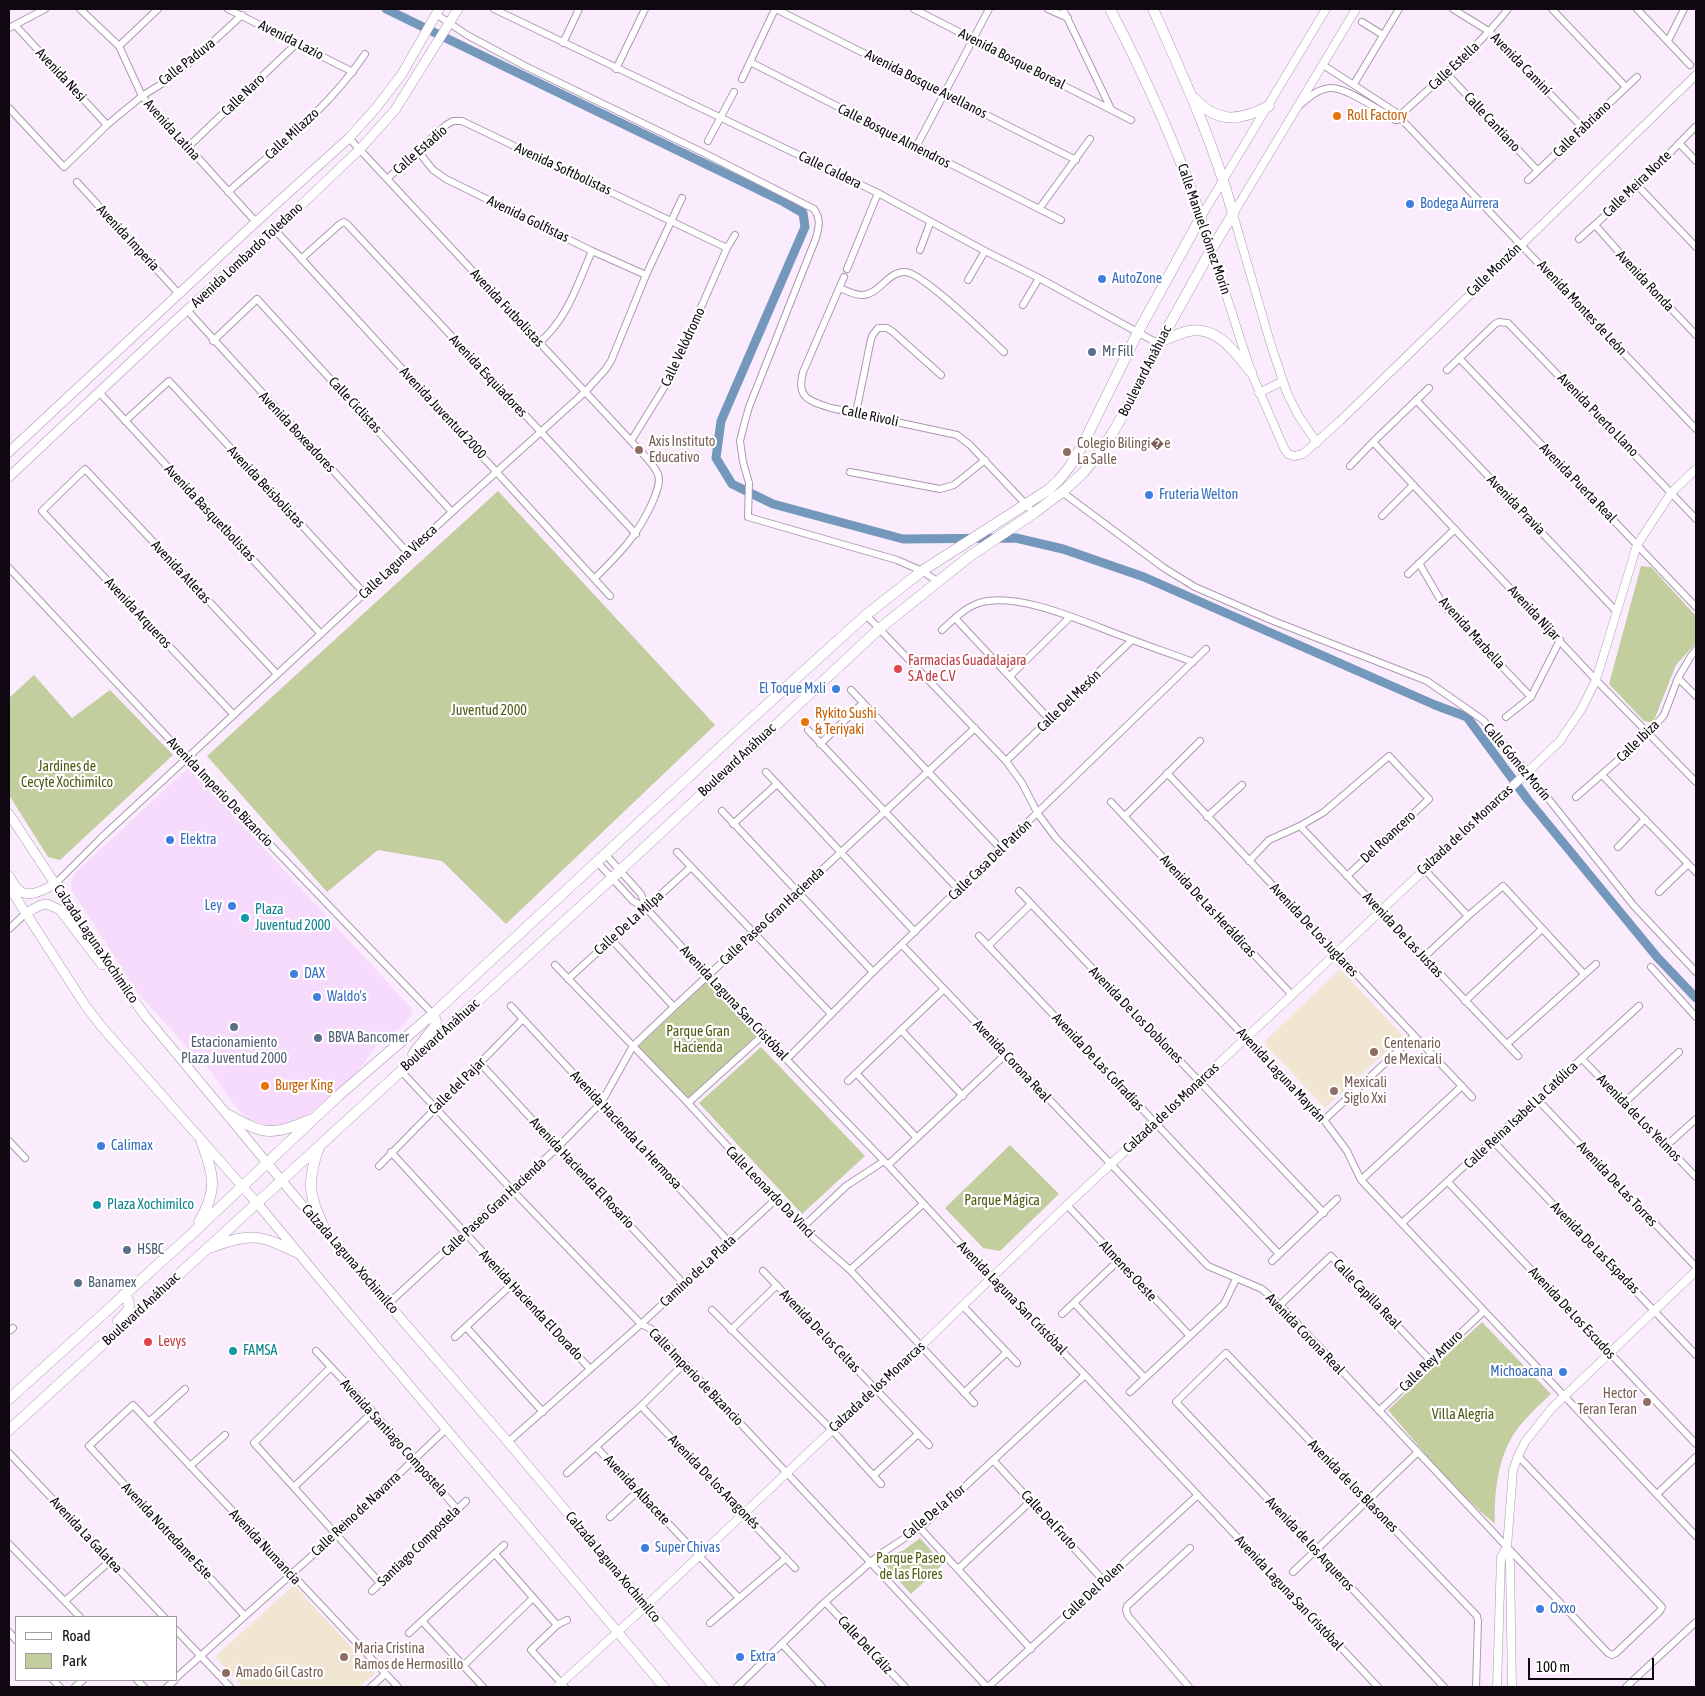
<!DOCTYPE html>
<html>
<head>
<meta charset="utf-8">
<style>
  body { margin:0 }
  #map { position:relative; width:1705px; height:1696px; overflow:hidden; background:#faecfd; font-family:"Asap Condensed",sans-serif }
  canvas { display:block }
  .frame { position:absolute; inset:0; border:10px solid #0f0811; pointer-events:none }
  .legend { position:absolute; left:15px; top:1616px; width:162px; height:65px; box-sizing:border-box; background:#fff; border:1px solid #9f9ca0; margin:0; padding:6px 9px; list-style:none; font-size:15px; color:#0f0811 }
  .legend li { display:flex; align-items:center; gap:10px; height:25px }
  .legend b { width:25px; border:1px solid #9f9ca0 }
  .scale { position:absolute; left:1528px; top:1658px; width:126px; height:22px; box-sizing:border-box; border:2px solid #0f0811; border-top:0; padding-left:6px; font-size:15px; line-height:18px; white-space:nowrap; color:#0f0811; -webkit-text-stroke:4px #fff; paint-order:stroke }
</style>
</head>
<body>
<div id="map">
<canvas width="1705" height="1696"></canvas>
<div class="frame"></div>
<ul class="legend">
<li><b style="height:6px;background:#fff"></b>Road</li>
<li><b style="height:14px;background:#c3ce9f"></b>Park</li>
</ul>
<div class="scale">100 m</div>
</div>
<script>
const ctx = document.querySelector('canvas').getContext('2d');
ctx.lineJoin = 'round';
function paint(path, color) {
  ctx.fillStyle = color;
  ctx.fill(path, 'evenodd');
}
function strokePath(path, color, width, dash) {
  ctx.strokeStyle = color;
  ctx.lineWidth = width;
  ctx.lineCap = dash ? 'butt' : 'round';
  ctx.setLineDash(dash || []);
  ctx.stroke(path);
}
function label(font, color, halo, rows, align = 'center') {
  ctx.font = font + ' "Asap Condensed",sans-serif';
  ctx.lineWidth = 4.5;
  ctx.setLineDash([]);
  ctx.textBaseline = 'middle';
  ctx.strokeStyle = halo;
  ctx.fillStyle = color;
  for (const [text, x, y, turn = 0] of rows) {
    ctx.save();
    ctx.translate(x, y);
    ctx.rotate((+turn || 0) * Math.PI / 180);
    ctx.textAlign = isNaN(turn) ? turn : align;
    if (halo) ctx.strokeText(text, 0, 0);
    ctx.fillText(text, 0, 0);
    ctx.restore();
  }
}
paint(new Path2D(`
  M189,767L414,1011L406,1023L377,1045L355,1075L305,1117L290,1124L270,1127L251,1121L239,1111L210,1070L195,1056L138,993L71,889V882L75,873Z`), '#f7dbfd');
paint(new Path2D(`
  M1340,969L1403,1036L1325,1108L1266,1045V1040Z
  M294,1585L375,1673L359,1687H243L215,1657Z`), '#f1e6d1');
paint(new Path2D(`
  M498,491L715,725L506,924L442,861L378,850L327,892L207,756Z
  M1641,566L1651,567L1696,616V643L1676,665L1653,723L1644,721L1609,684Z
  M34,675L72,718L110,690L173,755L60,860L48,857L9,795V698Z
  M708,980L758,1034L689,1099L638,1047Z
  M761,1047L865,1156L802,1214L699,1103Z
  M1010,1145L1059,1194L1000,1251L983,1248L945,1208Z
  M1482,1322L1551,1394C1537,1407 1522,1421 1512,1437C1497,1463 1494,1495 1495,1524C1455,1491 1422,1450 1388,1410Z
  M920,1538L943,1564L911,1594L882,1562L885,1558L904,1550Z`), '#c3ce9f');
strokePath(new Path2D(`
  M386,9L784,202L803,213L805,227L721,421L716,458L732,484L773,504L903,539L1016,538L1063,549L1144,577L1435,705L1467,717L1528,800L1657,957L1696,998`), '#7498bb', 9);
const minor = new Path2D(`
  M80,9L119,46L142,96L256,222
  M228,9L353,72
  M494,9L878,193L985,251L1039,278L1159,344
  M776,9L1076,160
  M914,9L1131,120
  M1048,9L1068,18
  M1063,9L1111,109
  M1453,9L1490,32L1583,128
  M1552,9L1626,87
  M1637,9L1690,65
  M436,14L467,35L525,66L700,151L814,209C821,219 819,227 816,238L749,407L744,425L740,441L743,462L749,483L748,517L897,560L922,571L937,581
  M1362,22L1383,35
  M15,25L107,125
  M9,28L45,9
  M1668,41L1684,9
  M563,43L579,9
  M119,46L158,9
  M750,62L1061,220
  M1323,65L1400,115L1405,123L1696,429
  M616,69L645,9
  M1447,74L1538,171
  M742,79L775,9
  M1354,84L1399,9
  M1300,105C1309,97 1318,89 1330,88C1345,86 1382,113 1397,120
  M9,108L64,167L107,125L142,96L163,83L191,62L242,15
  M1395,120C1434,83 1475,51 1508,9
  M349,138L631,441C639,451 653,462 658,474C661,483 656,493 653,501C638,535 621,552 595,578
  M708,141L734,92
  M1679,143L1696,161
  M188,147L297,43
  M916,147L989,9
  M418,151L433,170L446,179L592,251L646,275
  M387,179L446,125L453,121H462L727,248
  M1528,180L1637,77
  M77,182L179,294
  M1638,186L1696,247
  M228,192C276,149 329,108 365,54
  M1039,209L1090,139
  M1595,225L1641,277L1696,335
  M275,230L610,596
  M1579,239L1638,186L1695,127
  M920,250L930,223
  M301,259L340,224L344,222L347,224L636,534
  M847,269L878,193
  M844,277L803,372C796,398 809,401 831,408L957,435L970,445L1034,513
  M968,280L985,251
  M840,288C847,291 854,295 862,295C879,295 888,271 905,272C922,272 988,337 1004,352
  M1023,305L1039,278
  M187,310L408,553
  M213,341L257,299L452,512
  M539,343C568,318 577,285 592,251
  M1459,358L1696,607
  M1447,370L1495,324L1499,322L1508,323L1696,519
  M99,392L321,634
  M1416,400L1616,611
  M856,413L870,344L872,336L878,328H887L893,332L941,375
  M125,421L169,381L364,593
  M631,441L670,378L727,248L735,235
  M1373,442L1596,680L1696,782
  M1350,466L1373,442L1429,388
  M850,472L940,489L954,485L985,460
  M1062,492L1164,568L1195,587L1271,620L1427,681L1483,720L1527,772L1634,906L1696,972
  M1382,516L1413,485
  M1419,563L1444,606L1531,697
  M9,568L187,758L433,1014
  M1408,574L1455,529
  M866,615L1006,761L1022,783L1038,814L1056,838L1324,1120L1347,1151L1361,1180L1696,1536
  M955,618L1050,720
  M942,630C953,620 964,608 979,603C1018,591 1084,622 1122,636C1145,645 1169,653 1193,662
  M1010,676L1070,617
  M1678,678L1696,696
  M851,690L1001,849
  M234,715L42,511L85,469L277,674
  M1506,717L1531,697L1560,640
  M808,730L959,890
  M820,744L863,703
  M1006,761L1132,640
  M766,772L915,932
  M1167,773L1472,1097
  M1602,775L1696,872
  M1576,797L1649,733L1664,715L1678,678L1691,656L1696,650
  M1111,802L1292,995
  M722,811L873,972
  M1125,816L1200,741
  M1207,817L1242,785
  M733,824L777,784
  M1300,826L1518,1056
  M1618,847L1645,819
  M677,852L831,1014
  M606,855L641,894L646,908
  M1249,861L1269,840L1300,826L1324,812L1389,756L1429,799L1347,876
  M598,863L633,901L646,908L763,1035L888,1165L992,1278L1085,1375L1378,1687
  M1424,869L1468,916
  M55,884L101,838L452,512L585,392L605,370L611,361L646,275L682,198
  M1019,891L1324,1213
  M1659,892L1688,864
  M9,929L26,913
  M979,936L1279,1254
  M611,939L674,1007
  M902,945L1208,1266L1262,1289L1280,1305L1507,1547L1608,1653L1612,1655L1616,1653L1660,1611L1662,1607L1518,1456
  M988,946L1031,904
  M1424,957L1468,916L1503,886L1584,974
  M555,965L688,1103L802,1228L850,1270L974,1403
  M1651,967L1696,1017
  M568,979L691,867
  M1465,1001L1542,929
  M511,1006L729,1242
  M901,1030L963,1096
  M1507,1044L1596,964
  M787,1059L873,972L1206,649
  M1582,1059L1696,1177
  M480,1063L684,1284
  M401,1071L512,1190L641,1324L653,1330L987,1687
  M856,1073L917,1138
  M848,1081L944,989
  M1538,1100L1696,1267
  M1625,1102L1679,1052
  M688,1103L763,1035
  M1324,1120L1414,1036
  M9,1141L25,1158
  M1493,1141L1696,1355
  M1666,1146L1696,1119
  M391,1152L590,1369
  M888,1165L1006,1054
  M379,1166L523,1019
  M1361,1180L1462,1086
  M1448,1182L1696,1444
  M1067,1205L1190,1336
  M1402,1223L1639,1006
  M802,1228L846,1186L884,1161
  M1272,1261L1337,1199
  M850,1270L923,1204
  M763,1271L929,1445
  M389,1303L558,1147L601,1103L633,1046L674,1007L975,728
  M1074,1303L1145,1378
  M1280,1305L1331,1256L1431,1361
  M963,1306L1017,1363
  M712,1310L832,1430L881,1484
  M1062,1314L1119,1260
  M466,1327L543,1412
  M731,1330L777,1285
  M9,1331L13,1328
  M455,1337L512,1284
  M316,1351L373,1412L457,1509
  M331,1367L254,1443L380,1583
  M1130,1392L1224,1304L1236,1279
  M964,1393L1007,1352
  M641,1406L795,1568
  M1379,1411L1484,1311
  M149,1422L185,1389
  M508,1442L641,1324L775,1200
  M596,1447L739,1598
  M9,1453L164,1617
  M993,1460L1104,1581
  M190,1466L225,1435
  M567,1473L641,1406L684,1364
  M874,1475L918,1434
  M294,1487L373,1412
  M1657,1494L1696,1457
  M610,1517L637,1492
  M920,1528L1031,1649
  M9,1544L80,1617
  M495,1554L557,1625
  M958,1569L1031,1501
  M1293,1572L1418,1452
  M372,1591L466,1501
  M65,1601L110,1561
  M825,1602L905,1687
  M245,1616L89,1446L133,1405L398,1687
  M422,1621L483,1687
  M710,1623L786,1558
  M176,1630L230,1687
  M9,1632L16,1640
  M409,1633L504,1545
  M782,1644L822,1687
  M463,1666L533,1598
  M176,1678L336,1534L446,1429
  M53,1680L60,1687
  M137,1680L144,1687
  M75,1687L83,1680
  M167,1687L175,1680
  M371,1687L385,1674
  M565,1687L531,1650L557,1625L567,1620
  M737,1687L825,1602L879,1555L920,1528L1085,1375
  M988,1687L1198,1495
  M1189,1687L1128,1616L1126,1610L1127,1606L1190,1548
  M1444,1687L1316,1550L1176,1402L1226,1353L1477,1616L1478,1621L1476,1687
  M1626,1687L1696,1622`);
const tertiary = new Path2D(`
  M1326,9L1201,217L1251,372L1284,448L1288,454L1294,456L1303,454L1340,421L1696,75
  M1259,393L1283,381
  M1317,443L1298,415L1287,393L1270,342L1233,214L1356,9
  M557,1687L646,1606L921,1346L1067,1205L1292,995L1559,742L1581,710L1596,680L1637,545L1671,493L1696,469
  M1497,1687L1501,1557L1507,1547
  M1512,1687L1510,1563L1507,1547L1513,1470L1518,1456L1525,1442L1552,1408L1696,1271`);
const secondary = new Path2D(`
  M9,452L256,222L349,138L376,108L402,74L439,9
  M9,477L164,331L275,230L360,149L395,110L458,9
  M9,814L116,976L146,1017L292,1193L508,1442L714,1687
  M9,876C12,880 14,886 18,889C28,900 45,889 55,884
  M9,887L85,1005L101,1026L257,1203L334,1296L664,1687
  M26,913L41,905L47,904L60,910L102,965`);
const primary = new Path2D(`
  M1194,98C1218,124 1240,121 1269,106
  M1160,342C1169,338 1179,333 1189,331C1217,325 1236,354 1251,372
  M413,1054L435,1026L436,1021L433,1014
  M229,1115C264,1135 272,1136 309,1120
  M319,1147C305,1187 310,1196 327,1234
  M199,1222C219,1188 213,1175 201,1140
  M212,1247C252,1232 260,1235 298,1253
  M118,1321C128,1311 134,1306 124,1294
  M9,1399L194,1232L338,1096L433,1014L739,730L866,615L922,571L1048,490L1058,481L1070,466L1082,446L1138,332L1201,217C1176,145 1145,76 1110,9
  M9,1430L612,878L879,629L970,556L1034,513L1062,492L1083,473L1103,448L1115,429L1141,381L1160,342L1211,250L1233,214C1214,143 1183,76 1153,9`);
strokePath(minor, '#ad97b2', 8);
strokePath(tertiary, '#ad97b2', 9);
strokePath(secondary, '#ad97b2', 10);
strokePath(primary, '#ad97b2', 11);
strokePath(minor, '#fff', 6);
strokePath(tertiary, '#fff', 8);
strokePath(secondary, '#fff', 9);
strokePath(primary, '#fff', 10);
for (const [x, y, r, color] of [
  [1337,116,5,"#e8710a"],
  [1410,204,5,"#3f7fe0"],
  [1102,279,5,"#3f7fe0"],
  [1092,352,5,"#5c6f8a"],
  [639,450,5,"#8d6e63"],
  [1067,452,5,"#8d6e63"],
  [1149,495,5,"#3f7fe0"],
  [898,669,5,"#e0444e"],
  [836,689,5,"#3f7fe0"],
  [805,722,5,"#e8710a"],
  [170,840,5,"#3f7fe0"],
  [232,906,5,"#3f7fe0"],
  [245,918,5,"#0f9aa8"],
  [294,974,5,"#3f7fe0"],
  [317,997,5,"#3f7fe0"],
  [234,1027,5,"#5c6f8a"],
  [318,1038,5,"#5c6f8a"],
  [1374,1052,5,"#8d6e63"],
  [265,1086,5,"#e8710a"],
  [1334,1091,5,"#8d6e63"],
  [101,1146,5,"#3f7fe0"],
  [97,1205,5,"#0f9aa8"],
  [127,1250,5,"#5c6f8a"],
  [78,1283,5,"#5c6f8a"],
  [148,1342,5,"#e0444e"],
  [233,1351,5,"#0f9aa8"],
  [1563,1372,5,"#3f7fe0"],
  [1647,1402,5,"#8d6e63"],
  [645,1548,5,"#3f7fe0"],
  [1540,1609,5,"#3f7fe0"],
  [344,1657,5,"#8d6e63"],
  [740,1657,5,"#3f7fe0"],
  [226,1673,5,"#8d6e63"]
]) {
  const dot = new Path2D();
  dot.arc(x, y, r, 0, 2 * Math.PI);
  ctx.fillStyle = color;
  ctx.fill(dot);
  strokePath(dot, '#fff', 2);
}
label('14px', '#0f0811', '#fff', [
  ["Avenida Lazio",291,40,27],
  ["Avenida Bosque Boreal",1012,59,27],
  ["Calle Paduva",187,62,-38],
  ["Avenida Caminí",1521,64,46],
  ["Calle Estella",1454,66,-43],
  ["Avenida Nesi",61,75,47],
  ["Avenida Bosque Avellanos",926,84,27],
  ["Calle Naro",243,95,-44],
  ["Calle Cantiano",1492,122,47],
  ["Calle Fabriano",1582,129,-44],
  ["Avenida Latina",172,130,48],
  ["Calle Milazzo",292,134,-43],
  ["Calle Bosque Almendros",894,136,27],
  ["Calle Estadio",420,150,-41],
  ["Avenida Softbolistas",563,169,25],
  ["Calle Caldera",830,170,26],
  ["Calle Meira Norte",1637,184,-44],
  ["Avenida Golfistas",528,219,26],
  ["Calle Manuel Gómez Morín",1204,229,71],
  ["Avenida Imperia",128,238,47],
  ["Avenida Lombardo Toledano",247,255,-43],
  ["Calle Monzón",1494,270,-44],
  ["Avenida Ronda",1645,281,47],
  ["Avenida Futbolistas",507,308,47],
  ["Avenida Montes de León",1582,308,47],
  ["Calle Velódromo",683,347,-65],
  ["Boulevard Anáhuac",1145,371,-63],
  ["Avenida Esquiadores",488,376,47],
  ["Calle Ciclistas",355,405,47],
  ["Avenida Juventud 2000",443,413,47],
  ["Avenida Puerto Llano",1598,415,46],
  ["Calle Rivoli",870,416,12],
  ["Avenida Boxeadores",297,432,47],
  ["Avenida Puerta Real",1578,483,46],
  ["Avenida Beisbolistas",266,487,47],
  ["Avenida Pravia",1516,505,46],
  ["Avenida Basquetbolistas",210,513,47],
  ["Calle Laguna Viesca",398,562,-43],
  ["Avenida Atletas",181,572,47],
  ["Avenida Arqueros",138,613,47],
  ["Avenida Níjar",1534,613,47],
  ["Avenida Marbella",1472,633,48],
  ["Calle Del Mesón",1069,701,-44],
  ["Calle Ibiza",1638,741,-44],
  ["Boulevard Anáhuac",737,760,-43],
  ["Calle Gómez Morín",1517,762,50],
  ["Avenida Imperio De Bizancio",220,792,46],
  ["Calzada de los Monarcas",1465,830,-43],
  ["Del Roancero",1388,837,-43],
  ["Calle Casa Del Patrón",990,860,-44],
  ["Avenida De Las Heráldicas",1208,906,47],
  ["Calle Paseo Gran Hacienda",772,916,-43],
  ["Calle De La Milpa",629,923,-42],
  ["Avenida De Los Juglares",1314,930,47],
  ["Avenida De Las Justas",1403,935,47],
  ["Calzada Laguna Xochimilco",96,944,56],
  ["Avenida Laguna San Cristóbal",734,1003,47],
  ["Avenida De Los Doblones",1136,1015,46],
  ["Boulevard Anáhuac",440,1035,-42],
  ["Avenida Corona Real",1012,1061,47],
  ["Avenida De Las Cofradías",1098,1062,47],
  ["Avenida Laguna Mayrán",1281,1075,47],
  ["Calle del Pajar",457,1086,-45],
  ["Calzada de los Monarcas",1171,1108,-43],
  ["Calle Reina Isabel La Católica",1521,1115,-43],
  ["Avenida de Los Yelmos",1639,1118,46],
  ["Avenida Hacienda La Hermosa",626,1130,47],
  ["Avenida Hacienda El Rosario",582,1173,47],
  ["Avenida De Las Torres",1617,1184,47],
  ["Calle Leonardo Da Vinci",770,1192,46],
  ["Calle Paseo Gran Hacienda",494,1207,-43],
  ["Avenida De Las Espadas",1595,1248,46],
  ["Calzada Laguna Xochimilco",350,1259,49],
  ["Camino de La Plata",698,1271,-43],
  ["Almenes Oeste",1128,1271,47],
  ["Calle Capilla Real",1367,1294,46],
  ["Avenida Laguna San Cristóbal",1012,1298,46],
  ["Avenida Hacienda El Dorado",531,1305,47],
  ["Boulevard Anáhuac",141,1309,-43],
  ["Avenida De Los Escudos",1572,1313,47],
  ["Avenida De los Celtas",820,1331,46],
  ["Avenida Corona Real",1305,1334,46],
  ["Calle Rey Arturo",1431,1361,-44],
  ["Calle Imperio de Bizancio",696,1377,46],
  ["Calzada de los Monarcas",877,1387,-43],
  ["Avenida Santiago Compostela",394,1438,48],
  ["Avenida De los Aragonés",714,1482,46],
  ["Avenida de los Blasones",1353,1486,46],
  ["Avenida Albacete",637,1490,47],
  ["Calle De la Flor",934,1512,-40],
  ["Calle Reino de Navarra",356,1514,-43],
  ["Calle Del Fruto",1049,1520,47],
  ["Avenida Notredame Este",167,1531,47],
  ["Avenida La Galatea",86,1535,47],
  ["Avenida de los Arqueros",1310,1544,47],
  ["Santiago Compostela",419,1546,-44],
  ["Avenida Numancia",265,1547,47],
  ["Calzada Laguna Xochimilco",613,1567,50],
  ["Calle Del Polen",1093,1591,-43],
  ["Avenida Laguna San Cristóbal",1289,1593,47],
  ["Calle Del Cáliz",865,1645,47]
]);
label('14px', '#c56008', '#fff', [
  ["Roll Factory",1347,116],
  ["Rykito Sushi",815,714],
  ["& Teriyaki",815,730],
  ["Burger King",275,1086]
], 'left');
label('14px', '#366cbe', '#fff', [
  ["Bodega Aurrera",1420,204],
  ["AutoZone",1112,279],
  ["Fruteria Welton",1159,495],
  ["El Toque Mxli",826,689,"right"],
  ["Elektra",180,840],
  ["Ley",222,906,"right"],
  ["DAX",304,974],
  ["Waldo's",327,997],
  ["Calimax",111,1146],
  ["Michoacana",1553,1372,"right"],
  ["Super Chivas",655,1548],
  ["Oxxo",1550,1609],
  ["Extra",750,1657]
], 'left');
label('14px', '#4e5e75', '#fff', [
  ["Mr Fill",1102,352],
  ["BBVA Bancomer",328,1038],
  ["Estacionamiento",234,1043,"center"],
  ["Plaza Juventud 2000",234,1059,"center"],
  ["HSBC",137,1250],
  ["Banamex",88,1283]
], 'left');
label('14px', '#785e54', '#fff', [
  ["Axis Instituto",649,442],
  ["Educativo",649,458],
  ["Colegio Bilingi�e",1077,444],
  ["La Salle",1077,460],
  ["Centenario",1384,1044],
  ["de Mexicali",1384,1060],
  ["Mexicali",1344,1083],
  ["Siglo Xxi",1344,1099],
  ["Hector",1637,1394,"right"],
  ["Teran Teran",1637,1410,"right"],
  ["Maria Cristina",354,1649],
  ["Ramos de Hermosillo",354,1665],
  ["Amado Gil Castro",236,1673]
], 'left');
label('14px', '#be3a42', '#fff', [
  ["Farmacias Guadalajara",908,661],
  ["S.A de C.V",908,677],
  ["Levys",158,1342]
], 'left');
label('14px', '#4e5a11', '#fff', [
  ["Juventud 2000",489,711],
  ["Jardines de",67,767],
  ["Cecyte Xochimilco",67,783],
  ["Parque Gran",698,1032],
  ["Hacienda",698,1048],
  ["Parque Mágica",1002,1201],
  ["Villa Alegría",1463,1415],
  ["Parque Paseo",911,1559],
  ["de las Flores",911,1575]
]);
label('14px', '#0d838f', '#fff', [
  ["Plaza",255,910],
  ["Juventud 2000",255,926],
  ["Plaza Xochimilco",107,1205],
  ["FAMSA",243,1351]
], 'left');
</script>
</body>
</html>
